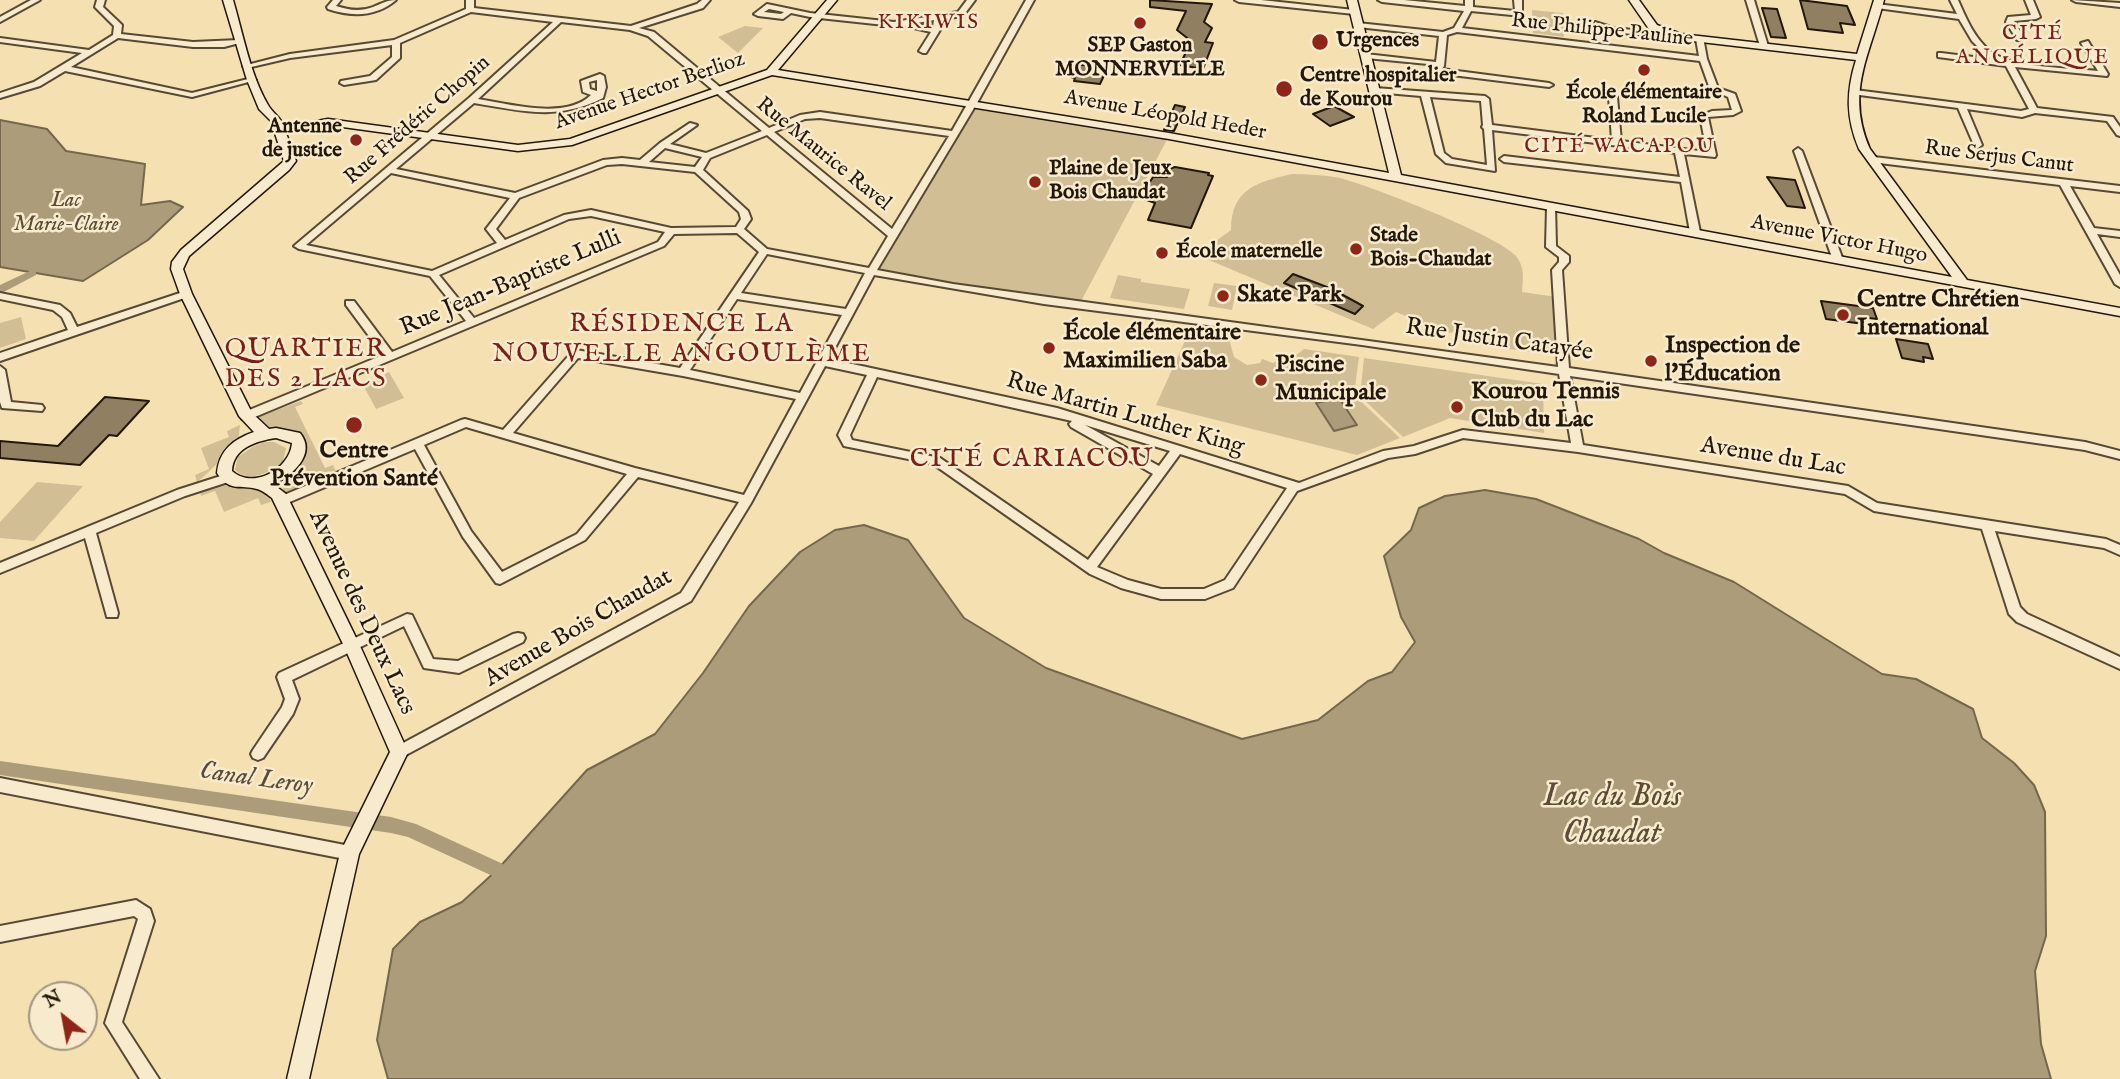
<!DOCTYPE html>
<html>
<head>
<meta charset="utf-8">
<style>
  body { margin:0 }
  #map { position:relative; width:2120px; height:1079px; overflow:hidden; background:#f5e0b2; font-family:"IM FELL English",serif }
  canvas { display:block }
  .north { position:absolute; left:28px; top:981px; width:70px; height:70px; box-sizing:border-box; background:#f8ebcd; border:2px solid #a2967f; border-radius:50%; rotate:329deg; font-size:19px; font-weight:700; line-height:28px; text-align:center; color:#221709 }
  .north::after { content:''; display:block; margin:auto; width:24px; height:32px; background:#8f2418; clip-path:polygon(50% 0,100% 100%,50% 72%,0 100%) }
</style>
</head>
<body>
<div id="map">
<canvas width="2120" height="1079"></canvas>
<div class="north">N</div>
</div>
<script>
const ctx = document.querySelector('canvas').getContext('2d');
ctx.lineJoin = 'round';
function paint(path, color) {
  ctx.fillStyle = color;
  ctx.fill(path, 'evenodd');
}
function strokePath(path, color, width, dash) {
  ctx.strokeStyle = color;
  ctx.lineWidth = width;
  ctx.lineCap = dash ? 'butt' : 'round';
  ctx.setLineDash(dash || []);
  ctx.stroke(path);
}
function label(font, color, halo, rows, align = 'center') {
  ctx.font = font + ' "IM FELL English",serif';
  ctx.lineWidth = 5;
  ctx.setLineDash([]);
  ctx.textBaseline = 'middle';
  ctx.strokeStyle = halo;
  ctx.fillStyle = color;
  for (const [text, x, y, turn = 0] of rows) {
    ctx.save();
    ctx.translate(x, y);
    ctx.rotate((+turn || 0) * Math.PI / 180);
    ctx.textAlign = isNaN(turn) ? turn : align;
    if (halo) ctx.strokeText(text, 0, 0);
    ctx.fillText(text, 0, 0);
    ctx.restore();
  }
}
paint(new Path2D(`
  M1532,10L1563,13L1564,37L1533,33Z
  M745,26L763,28L738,53L718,37Z
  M973,103L1169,136L1079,305L871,272Z
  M1292,174C1308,174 1323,175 1340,178C1371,186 1497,235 1516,256C1525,267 1523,279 1522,292L1557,297L1556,355L1508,349L1507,336L1468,331L1446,333L1396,312L1373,329L1197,255L1231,230C1231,189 1257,182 1292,174Z
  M1118,275L1141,279V282L1190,289L1184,309L1110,298Z
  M1214,283L1237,286L1232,310L1208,306Z
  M21,317L26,339L0,348V323Z
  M1190,330L1228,335L1234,357L1247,365L1260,363L1262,359L1273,363L1284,356H1295L1304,349L1359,357L1354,395L1400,438L1357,455L1156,405Z
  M1364,358L1543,384L1544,433L1450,418L1403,437L1360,396Z
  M389,372L404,398L376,409L362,383Z
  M301,401L303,404L295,407L325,468L333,465L337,474L285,496C275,472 309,465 304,442L268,432L256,418Z
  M240,425L238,443C223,455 213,470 197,482L195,475L209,469L201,448L229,437L227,431Z
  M264,442H274L286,448L283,461C271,472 249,484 235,470L238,457L254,446Z
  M37,482L83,486L34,541L0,538V522Z
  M223,482C238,492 252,485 268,494L271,502L261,505L258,498L224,512L215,491L201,496L200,491Z`), '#d1be95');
const water = new Path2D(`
  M0,120L47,129L66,151L145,164L141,205L170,201L183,207L148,240L83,281L0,267Z
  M1339,398L1357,425L1334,431L1316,403Z
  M1485,490L1536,499L1639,539L1664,553L1734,582L1882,674L1916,679L1973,709L1982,738L2014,763L2034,785L2045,812L2046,936L2035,971L2041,1044L2051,1079H388L377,1040L393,949L420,922L462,902L497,870L587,770L655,734L703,673L749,606L800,552L835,530L864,525L908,540L964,618L1046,668L1242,739L1318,720L1368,681L1392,672L1415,642L1401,617L1384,556L1411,530L1419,508L1445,496Z`);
paint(water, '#ad9c79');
strokePath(water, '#75674c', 2);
paint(new Path2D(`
  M32,270L36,271V275L0,294V285Z
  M0,761L391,817L416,824L503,864L506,870L503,876L497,878L408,837L391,833L0,775Z`), '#ad9c79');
const building = new Path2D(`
  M1150,0L1212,4L1204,22L1212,28L1205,42L1213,43L1203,69L1180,65L1191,41L1177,30L1186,11L1150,7Z
  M1800,0L1847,6L1855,25L1840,23L1843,33L1808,29Z
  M1762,8L1777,9L1786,38L1771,37Z
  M1077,64L1107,69L1100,84L1074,81L1075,78L1071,77Z
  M1175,105L1185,107L1174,131L1164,130Z
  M1334,106L1354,117L1330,126L1313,114Z
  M1175,167L1209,173L1208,175L1213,176L1191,228L1148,220L1155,203L1144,199L1148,185L1153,177H1167L1169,169Z
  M1767,177L1795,180L1805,208L1787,206Z
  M1293,274L1332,289L1363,306L1355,314L1284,283Z
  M1821,301L1873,308L1877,319L1861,317L1864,324L1826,319Z
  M1896,339L1928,344L1933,359L1923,357L1924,362L1902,358Z
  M105,397L149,401L117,436L109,435L80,465L0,458V441L58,446Z`);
paint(building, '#908061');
strokePath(building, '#221709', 2);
const street = new Path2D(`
  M31,0H40L0,22V17Z
  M97,0H105L103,7L122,25L121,34L193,42L239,40L243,42L224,47H193L118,38L71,67L192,93L252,78L256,80L192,97L65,71L40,86L0,98V93L34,82L82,53L0,42V38L89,50L113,35L114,26L95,7Z
  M333,0H341L336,6C348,10 360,12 373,7C381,4 386,0 396,0C376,17 352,17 328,9L327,7Z
  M466,0H474V8L631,26L697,4L702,0H710L703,8L639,28L654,32L769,128L800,115L820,112L952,131L1026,0H1034L977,103L877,270L953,284L1558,367L1552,270L1559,262V257L1546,247L1547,207L1552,204L1555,205L1556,246L1569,256V262L1562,270L1569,368L2085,442L2120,451V459L2085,450L1570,376L1583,445L1848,486L1877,503L2106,539L2120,545V555L2104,548L1995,531L2020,607L2027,614L2120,657V669L2017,622L2009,614L1982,529L1874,511L1845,494L1578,452L1463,438L1415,454L1388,458L1297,491L1233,588L1205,599H1161L1121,588L1090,574L933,464L844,446L838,435L867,375L825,366L751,503L691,601L404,756L399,758L394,756L392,752L394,748L681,593L739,502L638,477L585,540L500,584L496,583L463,537L415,449L285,504H277L275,501L277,498L461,420L465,419L503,430L572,352L576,350L680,368L759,252L737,233L674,234L664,246L250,419H242L240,416L242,413L383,355L346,305V301H354L392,352L466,321L430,276L299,249L294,246L469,98L553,22L471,12L400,43V58L376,80L344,85L340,83L341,81L370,76L392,57V45L290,58L247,68L243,66L290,54L394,40L466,9ZM561,22L630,30L648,36L762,131L706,153L670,144L697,125L690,123L660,143L640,160L622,158L603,160L515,193L396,169L474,103C522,111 557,121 603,98L606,87L604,76L600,74L581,81L583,92L591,95C566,120 510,104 478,99ZM597,80V91L590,89L589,82ZM820,118L949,136L892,229L774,132L805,119ZM767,135L888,236L869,268L767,249L744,229L751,219L748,211L703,170L710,158ZM665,148L702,157L695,167L649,162ZM622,164L695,172L739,212L741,219L736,227L671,228L591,210L564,215L505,240L496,229L519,198L607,165ZM391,173L510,198L486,229L497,243L432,271L306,245ZM591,216L665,232L658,242L474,318L439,275L569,219ZM767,254L865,273L846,309L741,293ZM874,275L1044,304L1362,345L1559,374L1571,443L1463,430L1414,446L1383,451L1299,483L1057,408L829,359ZM737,299L842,315L800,393L690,370ZM578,358L683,376L796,399L744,495L635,468L513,433ZM877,377L1072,421L1069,424L1071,427L1153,474L1088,560L940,458L852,440L850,435ZM1085,425L1170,451L1159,466ZM466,427L627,474L577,534L502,572L471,531L424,445ZM1180,454L1287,488L1225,580L1204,589H1161L1128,580L1097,567Z
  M967,0H975L963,16L941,19L940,30L926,53H923L919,51L931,32L901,25L894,26L810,17L791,13L783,19L758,16L754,14L767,4L810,13L894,22L958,12ZM769,9L784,12L781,14L764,12ZM934,20L933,27L911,24Z
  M1235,0H1261L1354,10L1358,12L1354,14L1239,2Z
  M1378,0H1404L1465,6V0H1473V7L1515,11L1514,0H1522V16L1471,11L1462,28L1699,56L1696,39L1703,37L1707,59L1718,88L1735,94L1741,111L1733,115L1708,117L1716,155L1715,157L1684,154L1700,232L1698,234H1692L1690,232L1681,182L1504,162L1500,159L1504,156L1680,177L1675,153L1492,130L1495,171L1446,163L1436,154L1421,96L1375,92L1371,90L1375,88L1485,96L1489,99L1492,125L1612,140L1609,97L1613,95L1617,97L1621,141L1707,152L1700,116L1712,111L1732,110L1728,97L1710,89L1700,61L1457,32L1447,35L1444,66L1442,69L1549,83L1553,85L1549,87L1444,74L1434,72L1435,67L1428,64L1366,58L1362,56L1366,54L1436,62L1439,36L1358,27L1354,25L1358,23L1443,32L1454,28L1464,11L1382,2ZM1430,97L1481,101L1483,125L1482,127L1484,129L1487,165L1452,159L1444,153Z
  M1746,0H1754L1768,46L1767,48L1760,46Z
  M1950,0H1958C1966,18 1974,38 1990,51C2010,68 2071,68 2098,71L2081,43L2088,41L2108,74L2107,76L2015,67L2037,108L2113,117L2120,127V136L2117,135L2107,121L2035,113L2022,117L1967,109L1982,145L1978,148L1974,145L1958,108L1852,94L1851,92L1855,90L2021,111L2029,109L2006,66L1938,57V53H1941L1990,59L1972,41L1959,19L1877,8L1873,6L1877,4L1957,14Z
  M2025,0H2033L2040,17L2036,19L2014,21L2024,38L2020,40H2017L2006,22L2008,17L2031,15Z
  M2072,0L2120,3V7L2076,2Z
  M1595,22L1614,28L1679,35L1683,37L1679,39L1613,32L1595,26Z
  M1798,148L1802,151L1843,260L1841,262H1835L1833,260L1794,151Z
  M1874,157L2120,186V192L2070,186L2094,228L2120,231V237L2097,234L2120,275V287L2115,284L2060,185L1871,162V158Z
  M186,291L191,294L190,296L0,361V353L68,330L62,317L53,310L0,299V293L60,305L70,313L77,327Z
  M0,366L5,370L11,402L42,405L44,408L42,411L2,408L0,402Z
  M227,474L233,478L231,481L185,496L96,533L118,613L117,617H107L106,613L85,538L0,573V563L177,490Z
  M407,614L412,615L433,659L458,661L513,634L518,633L523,634L525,638L523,642L459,673L424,668L404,626L292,680L299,699L293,714L263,758L258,760L253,758L251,754L253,750L282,707L285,699L277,677L279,673Z
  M0,778L350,846L355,848L358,853L355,858L350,860L0,792Z
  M136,900L150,909L154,921L122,1022L159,1079H140L105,1023L138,919L134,916L0,942V926Z`);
const secondary = new Path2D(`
  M223,0H233C243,34 250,74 268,105C273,114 281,117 284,127L328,119L518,145L570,139L767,70L827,0H837L778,70L1169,133L1389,173L1347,0H1357L1401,175L1952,277L1859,149C1846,118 1846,92 1856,60L1675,39L1649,29L1629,0H1639L1657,25L1681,34L1857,54L1874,0H1884C1870,55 1845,92 1870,149L1967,280L2120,308V316L1169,139L772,75L572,145L518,151L328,125L286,133L296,161L289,170L189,256L183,269L192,294L252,413L269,429L276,428L300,433C317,454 292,476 273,484L286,494L360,646L408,752L359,854L309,1079H287L340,853L390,752L344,646L272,498C268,495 262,490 257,489C240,484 230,493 217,473C219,450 234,439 254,432L239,416L180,294L171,269L172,262L181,250L284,161L271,121L259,109L247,80ZM276,438L292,443C290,469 253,490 232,471C233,448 256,441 276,438Z`);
strokePath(street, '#574933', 4);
strokePath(secondary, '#221709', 3);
paint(street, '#f8ebcd');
paint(secondary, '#f8ebcd');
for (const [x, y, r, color] of [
  [1140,23,7,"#8f2418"],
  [1320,42,9,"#8f2418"],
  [1644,70,7,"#8f2418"],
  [1284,89,9,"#8f2418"],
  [356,140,7,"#8f2418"],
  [1035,182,7,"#8f2418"],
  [1356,249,7,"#8f2418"],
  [1162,253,7,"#8f2418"],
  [1223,296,7,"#8f2418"],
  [1843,315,7,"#8f2418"],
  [1049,348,7,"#8f2418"],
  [1651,361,7,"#8f2418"],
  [1261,380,7,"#8f2418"],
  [1457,407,7,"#8f2418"],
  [354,425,9,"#8f2418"]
]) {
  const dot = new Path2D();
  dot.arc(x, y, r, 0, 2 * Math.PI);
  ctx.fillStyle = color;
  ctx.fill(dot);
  strokePath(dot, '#f8ebcd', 2.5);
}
ctx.letterSpacing = '2px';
label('21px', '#7a1f14', '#f8ebcd', [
  ["KIKIWIS",929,24],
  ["CITÉ",2033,35],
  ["ANGÉLIQUE",2033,59],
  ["CITÉ WACAPOU",1620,148]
]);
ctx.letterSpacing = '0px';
label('21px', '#221709', '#f8ebcd', [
  ["Rue Philippe Pauline",1602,31,6],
  ["Avenue Hector Berlioz",650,92,-19],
  ["Avenue Léopold Heder",1165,116,10],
  ["Rue Frédéric Chopin",418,121,-41],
  ["Rue Maurice Ravel",823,155,39],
  ["Rue Serjus Canut",1999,158,7],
  ["Avenue Victor Hugo",1839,240,11]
]);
label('bold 21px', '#221709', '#f8ebcd', [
  ["Urgences",1336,42],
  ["SEP Gaston",1140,47,"center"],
  ["MONNERVILLE",1140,71,"center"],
  ["Centre hospitalier",1300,77],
  ["de Kourou",1300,101],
  ["École élémentaire",1644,94,"center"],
  ["Roland Lucile",1644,118,"center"],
  ["Antenne",342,128,"right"],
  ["de justice",342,152,"right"],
  ["Plaine de Jeux",1049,170],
  ["Bois Chaudat",1049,194],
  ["Stade",1370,237],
  ["Bois-Chaudat",1370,261],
  ["École maternelle",1176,253]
], 'left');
label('italic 21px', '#5a4c36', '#f8ebcd', [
  ["Lac",66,202],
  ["Marie-Claire",66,226]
]);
label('24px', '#221709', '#f8ebcd', [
  ["Rue Jean-Baptiste Lulli",511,284,-23],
  ["Rue Justin Catayée",1499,341,8],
  ["Rue Martin Luther King",1125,415,16],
  ["Avenue du Lac",1773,458,9],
  ["Avenue des Deux Lacs",361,613,65],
  ["Avenue Bois Chaudat",579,629,-30]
]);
label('bold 24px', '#221709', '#f8ebcd', [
  ["Skate Park",1237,296],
  ["Centre Chrétien",1857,301],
  ["International",1857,329],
  ["École élémentaire",1063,334],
  ["Maximilien Saba",1063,362],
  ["Inspection de",1665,347],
  ["l'Éducation",1665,375],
  ["Piscine",1275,366],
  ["Municipale",1275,394],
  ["Kourou Tennis",1471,393],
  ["Club du Lac",1471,421],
  ["Centre",354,452,"center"],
  ["Prévention Santé",354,480,"center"]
], 'left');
ctx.letterSpacing = '2px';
label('26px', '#7a1f14', '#f8ebcd', [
  ["RÉSIDENCE LA",682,326],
  ["NOUVELLE ANGOULÈME",682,356],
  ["QUARTIER",306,351],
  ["DES 2 LACS",306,381],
  ["CITÉ CARIACOU",1032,461]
]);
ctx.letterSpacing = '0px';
label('italic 26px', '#5a4c36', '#f8ebcd', [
  ["Canal Leroy",256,780,8]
]);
label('italic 32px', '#5a4c36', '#f8ebcd', [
  ["Lac du Bois",1612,798],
  ["Chaudat",1612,835]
]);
</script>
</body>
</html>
